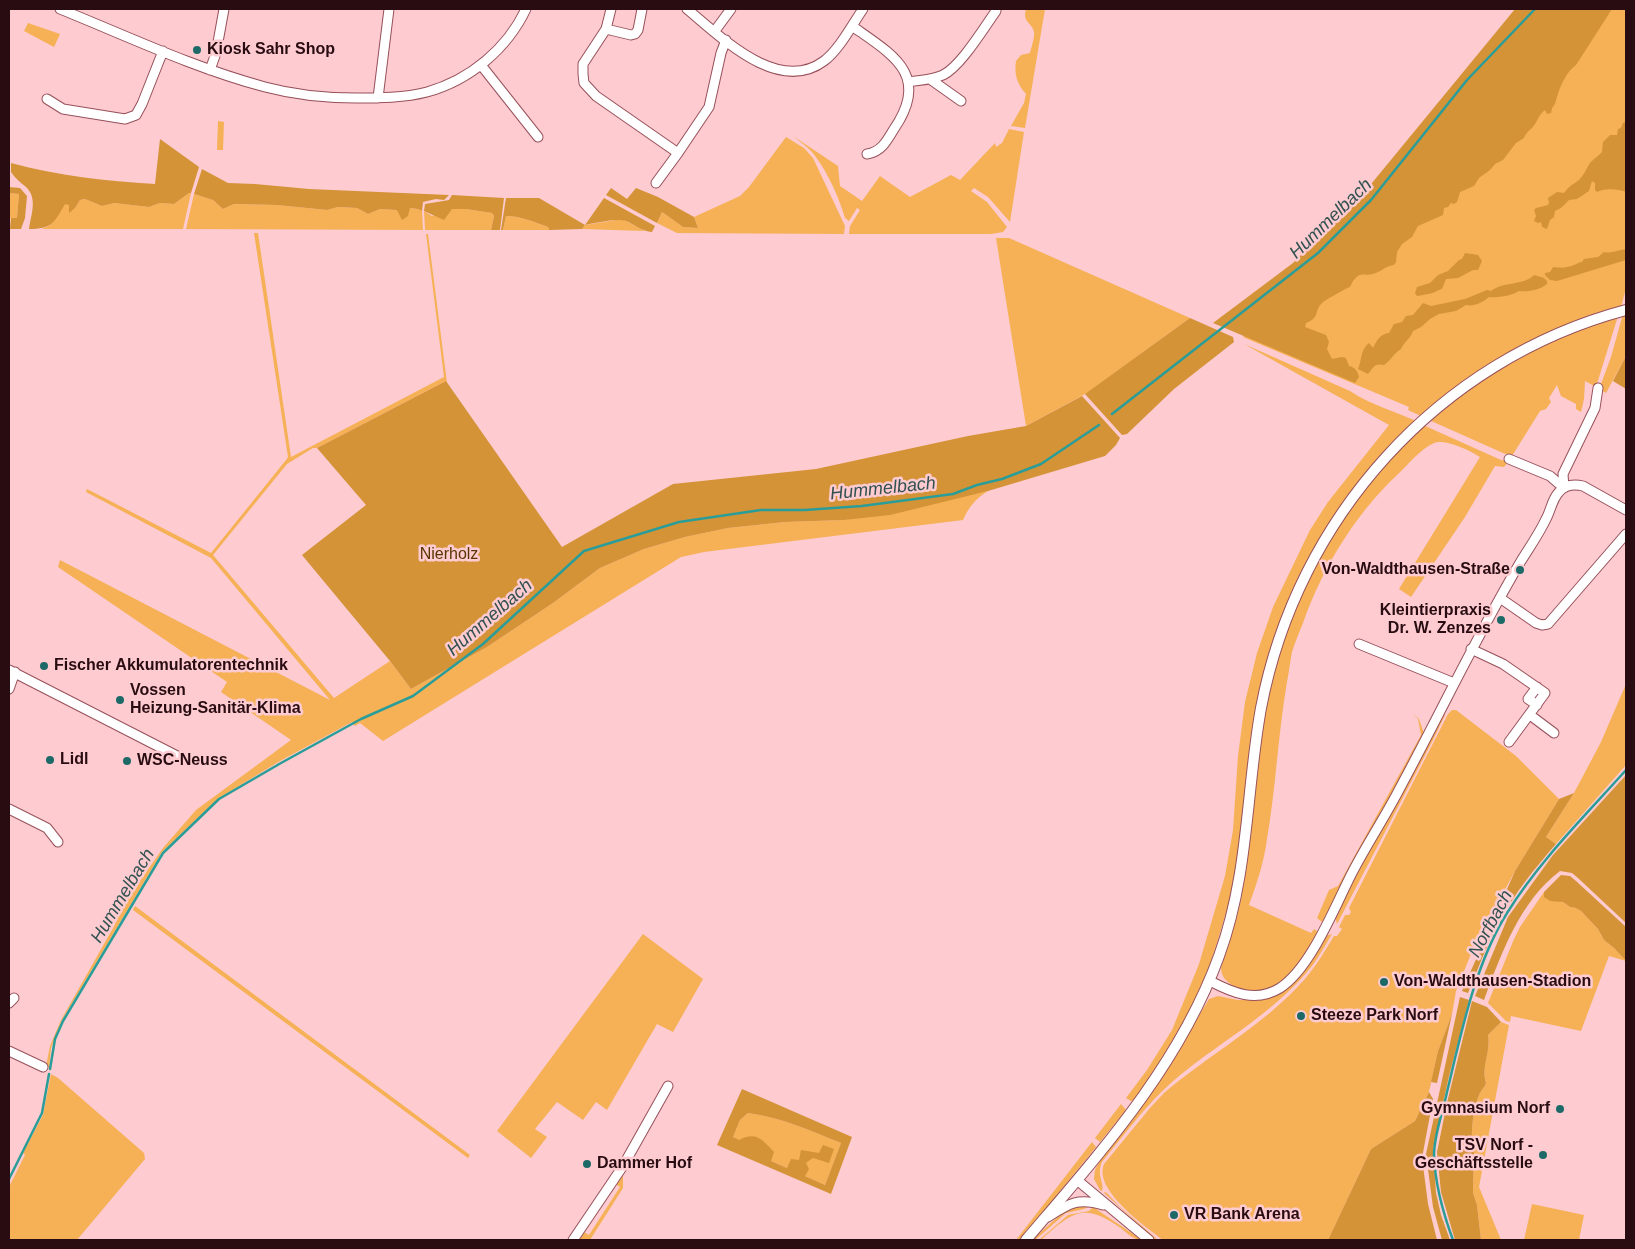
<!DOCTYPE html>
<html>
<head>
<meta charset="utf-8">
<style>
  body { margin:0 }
  #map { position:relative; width:1635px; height:1249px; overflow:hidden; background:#fdcbd0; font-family:Arial,sans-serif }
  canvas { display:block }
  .frame { position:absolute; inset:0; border:10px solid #280c11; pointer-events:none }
</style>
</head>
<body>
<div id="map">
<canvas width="1635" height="1249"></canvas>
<div class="frame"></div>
</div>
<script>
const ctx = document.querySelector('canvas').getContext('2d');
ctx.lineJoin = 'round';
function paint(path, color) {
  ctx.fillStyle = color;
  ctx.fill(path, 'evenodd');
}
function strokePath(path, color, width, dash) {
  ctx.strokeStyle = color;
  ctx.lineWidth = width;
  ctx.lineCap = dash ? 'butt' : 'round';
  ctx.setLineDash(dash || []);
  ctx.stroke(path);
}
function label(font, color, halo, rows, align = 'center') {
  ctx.font = font + ' Arial,sans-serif';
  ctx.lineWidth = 5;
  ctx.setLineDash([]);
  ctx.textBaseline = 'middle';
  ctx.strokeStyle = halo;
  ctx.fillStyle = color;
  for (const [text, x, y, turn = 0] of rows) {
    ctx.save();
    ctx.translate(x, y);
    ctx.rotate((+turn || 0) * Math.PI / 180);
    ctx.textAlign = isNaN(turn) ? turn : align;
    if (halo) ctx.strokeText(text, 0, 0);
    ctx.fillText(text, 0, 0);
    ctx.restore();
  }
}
paint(new Path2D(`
  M1026,9H1045L1025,128L1011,126L1024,103L1026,94C1017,84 1014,74 1016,61L1021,55L1030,53C1031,48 1035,37 1034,32C1032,22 1022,23 1026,9Z
  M1581,9H1626V292H1625L1621,307C1546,330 1481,366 1421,416L1408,410L1409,407L1243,337Z
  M28,23L60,34L54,47L24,31Z
  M218,121L224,122L223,150H217Z
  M1009,129L1024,132L1010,222L988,197L974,188L971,191L987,202L1007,227L1003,232L991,234H849L850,226L860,210L857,208L849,221L845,218C839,197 826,168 811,151C806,146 799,141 793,136L838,166L840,186L862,201L880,176L910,197L951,175L960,180L995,143L996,147L1002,143Z
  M786,137L804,148L813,158L845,226L844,234L677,233L657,223L662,212L683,227L698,228L694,217L740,196L749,187Z
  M9,193L19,194L17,219L9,218Z
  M189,193H191L183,229H42L50,225L65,203L69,205V212L75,208L80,200L85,199L102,206L114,203L149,207L160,203L174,204Z
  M194,194L213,200L223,209L234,204L277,205L327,210L338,207L357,208L368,214L380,209L397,210L410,208L418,209L422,211L423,230L186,229Z
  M452,209H466L492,213L494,216L491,230H425L424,211L432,216Z
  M506,216C521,216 534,222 548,227L549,230H503Z
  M616,220H624L645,231L582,229L585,225Z
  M254,233H258L291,457L444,377L426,234H428L447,383L446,381L317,448H313L287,464L213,555L334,698L390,661L411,689L487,647L553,603L600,568L644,549L685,537L728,528L785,522L844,520L988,491C975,499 969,507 963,520L704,552L681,557L383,741L360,723L355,726L352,722L280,761L219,798L162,852L62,1020L51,1048L49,1068L46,1066L50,1046L61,1020L113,928L128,898L163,848L196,810L291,740L221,692L227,682L58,567L60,560L330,700L211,558L86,492L87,489L211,553L286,460L288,457Z
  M996,238H1009L1190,318L1087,393L1026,426Z
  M1623,314H1626V356L1606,393L1601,390V384L1611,357Z
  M1618,316L1596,387L1585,381L1584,399L1581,412L1576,409V404L1561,396L1557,385L1549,398L1551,402L1546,409L1540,411L1512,456L1503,453L1429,420L1488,376L1555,339Z
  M1244,344L1350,391C1371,405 1394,411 1416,421L1375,463L1335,516L1303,571L1287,606L1270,656L1261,692L1234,885L1217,943L1208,970L1177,1039L1134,1101H1131L1126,1098L1147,1070L1172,1030L1199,964L1225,876L1233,830L1238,756L1245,702L1257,653L1273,607L1310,530L1328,502L1389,425Z
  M1423,425L1501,460L1509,461L1504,467L1495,466L1465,517L1411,597L1399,589L1480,457C1471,451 1445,438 1434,443C1420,449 1408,465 1397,475C1354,516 1323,567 1303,623C1299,633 1295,642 1292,652C1290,662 1289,672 1287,682C1278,734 1276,787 1267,839C1264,862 1257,883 1249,905L1311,933L1314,929L1318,932C1304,957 1286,994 1252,991C1247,991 1242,991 1237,988C1229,984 1221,978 1221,968C1228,945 1236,923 1241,899C1252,844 1254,786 1262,730C1275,639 1313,551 1371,479C1386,460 1406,443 1423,425Z
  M1626,684V765L1556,844L1546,837L1574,793L1601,742Z
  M1452,710H1456L1516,756L1559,799L1515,871L1473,949L1456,991L1452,1014L1438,1051L1429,1092L1415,1121L1371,1149L1328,1240H1163C1145,1226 1093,1190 1104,1164L1150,1108L1164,1093C1210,1054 1264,1025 1304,980C1316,966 1325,951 1334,936H1337L1342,929L1339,927L1345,915H1349L1351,912L1349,908L1351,904L1448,714Z
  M1412,713L1419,719L1424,734L1322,922L1317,918L1329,890L1338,886L1421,735L1418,719Z
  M1442,714L1445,715L1433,740L1337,924L1335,916L1340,904Z
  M1544,892V897L1563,902L1570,907L1577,908L1581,911L1598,929L1604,940L1614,948L1626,961L1609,956L1581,1031L1511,1016L1510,1022L1506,1021L1488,1003L1514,939L1520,927Z
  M135,906L470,1155L468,1158L133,910Z
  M643,934L703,979L673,1032L657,1024L607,1110L596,1102L583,1120L557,1102L535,1129L547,1137L531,1158L497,1131Z
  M1332,934C1324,947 1317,961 1307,972C1269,1017 1216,1044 1172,1082C1145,1106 1124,1135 1102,1162C1096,1176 1105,1183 1102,1191L1100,1190L1094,1179L1095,1170L1099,1162L1133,1119L1167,1068L1209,999L1218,996L1238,1000H1253L1273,995L1325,936Z
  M1501,1022L1509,1025L1479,1187L1501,1240H1481L1477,1205L1473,1193L1474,1148C1469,1136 1474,1105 1480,1093C1482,1089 1485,1087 1486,1083C1481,1065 1491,1053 1488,1035Z
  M51,1074L58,1078L144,1153L145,1159L77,1240H9V1187L25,1155L23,1153L43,1115Z
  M1121,1104L1126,1110L1100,1142L1095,1138Z
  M748,1113C780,1117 811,1131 841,1143L825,1185L805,1176L806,1163L819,1153L799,1160L787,1168L771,1161L733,1137L740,1120Z
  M652,1117L655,1119L623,1174V1188L590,1240H576L582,1231L589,1235L620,1187L614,1183Z
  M1092,1142L1096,1147L1030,1228L1026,1230V1233L1020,1240H1016Z
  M1105,1192L1107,1193L1119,1206L1158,1240H1156L1104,1193Z
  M1532,1204L1584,1215L1579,1240H1524Z
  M1078,1205L1090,1206L1084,1209L1066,1213L1035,1240H1032L1062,1213Z
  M1093,1207L1142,1240C1134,1240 1128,1234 1122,1229C1084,1201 1072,1212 1041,1240H1039L1068,1215L1089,1211Z`), '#f6b156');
paint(new Path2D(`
  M1515,9H1612L1576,65C1567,71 1560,86 1557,97C1555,102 1556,104 1552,108L1551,113L1547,114L1545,110C1537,117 1540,117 1535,124C1531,130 1526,132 1524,138L1516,143L1503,160L1495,164L1490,170L1479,178L1474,186L1460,192L1457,202L1454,204L1451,203L1448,207L1444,208L1443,215L1418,226L1412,237L1402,244L1397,252L1396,262L1394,265C1386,266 1383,270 1376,273C1364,278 1359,268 1350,287C1346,288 1324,301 1322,303C1313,312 1321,317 1306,323L1305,327L1326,335L1329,342L1327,349L1332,359L1342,357L1346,358L1349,366C1355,367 1358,372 1359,377L1355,383L1213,323L1293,263L1367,189Z
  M1626,122V192C1618,189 1605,188 1597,192L1595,190V183L1592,181L1589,191L1577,199L1569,200L1561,208L1555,211L1554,217L1550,220L1547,229L1542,227L1541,222L1538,223L1534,221L1536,216L1534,210L1536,208L1548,205L1549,203L1548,198L1557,192L1564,193C1569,186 1572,185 1579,180C1584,175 1586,169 1590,163C1593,159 1599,156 1602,152L1603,142L1610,135H1617L1618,129L1621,128L1623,123Z
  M160,139L199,167L191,193H189L174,204L160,203L149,207L114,203L102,206L85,199L80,200L75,208L69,213V205L65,204C54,223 52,229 29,229C31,215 38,198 26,187C20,182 15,178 11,172V163C58,176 106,181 155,184Z
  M202,169L228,183L255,184L309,189L449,195L444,200L436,199L423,202L422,211L418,209L410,208L408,216L402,220L397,210L380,209L368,214L357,208L338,207L327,210L277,205L234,204L223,209L213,200L194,194Z
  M9,187L20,188L27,196L25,218L21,229H10L11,218H17L19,194L9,193Z
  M611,188L627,199L636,188L658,197L694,217L698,228L683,227L662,212L657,223L606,195Z
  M452,195L504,198L500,230H491L494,216L492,213L466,209H452L444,220L424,211L425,204L449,200Z
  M506,198H539L585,225L604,198L655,226L652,232C642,231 635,225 626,221C617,218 595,223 585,225L582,229L549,230L548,227C534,222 521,216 506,216L503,230H501Z
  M1626,249V260L1557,281L1550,280L1545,275V273L1550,272L1553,267C1559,268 1567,268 1574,265C1577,264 1579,262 1582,262L1584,259L1598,257L1604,252C1611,254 1618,250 1626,249Z
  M1465,253L1478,255L1482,261L1478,270H1473L1458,278L1446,279L1442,289C1437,290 1433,294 1428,294C1424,295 1422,295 1417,296L1415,293L1417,287L1430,283L1438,275L1448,271L1459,260L1462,259Z
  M1534,275L1544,278L1547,281V284C1540,290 1528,292 1519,291C1511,296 1498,298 1489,297C1484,302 1473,307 1466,305L1456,311L1439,314L1430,319L1421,327L1413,331C1411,338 1404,342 1401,349C1394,353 1391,360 1384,365C1374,363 1374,367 1368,374L1358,369C1362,360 1360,350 1369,343L1373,348C1377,340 1380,334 1389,333L1394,324L1402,322L1406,316L1413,315L1423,303L1431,306L1465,299L1487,290L1491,291C1504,281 1523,286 1534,275Z
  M1190,318L1233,337L1234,342L1174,389L1127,434L1122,435L1085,394Z
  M1626,356V389L1613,381Z
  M446,381L562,547L673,484L816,469L968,436L1026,426L1082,396L1120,438L1116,445L1105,456L988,491L890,515L844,520L785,522L728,528L685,537L644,549L600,568L553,603L487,647L411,689L390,661L302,555L366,505L317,448Z
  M1626,775V923L1578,878L1572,873L1560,871C1520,901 1501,954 1484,1000L1475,996L1508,917L1553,855Z
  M1574,793L1546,837L1556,844C1535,868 1514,894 1499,922C1487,944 1478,969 1468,993L1462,991L1515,871L1559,799Z
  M1561,875L1570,876L1576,881L1626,927V961L1614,948L1604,940L1598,929L1581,911L1576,908L1570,907L1563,902L1550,901L1544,897V892Z
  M1460,997L1469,1000L1449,1076L1433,1149L1436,1193L1441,1215L1450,1240H1442L1433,1207L1426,1154Z
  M1472,1001L1487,1007L1501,1022L1488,1035C1491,1053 1481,1066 1486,1083C1485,1087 1482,1089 1480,1093C1474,1105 1469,1136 1474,1148L1473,1193L1477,1205L1481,1240H1455L1441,1192L1437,1152L1447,1103Z
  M1452,1014L1437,1083L1431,1082L1438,1051Z
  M742,1089L852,1137L831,1194L717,1145ZM748,1113C780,1117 811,1131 841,1143L825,1185L805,1176L809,1169L806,1163L813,1158L829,1163L834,1149L823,1145L819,1153L801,1150L799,1160L791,1159L787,1168L771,1161L774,1152C762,1140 757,1131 739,1140L733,1137L740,1120Z
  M1429,1092L1433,1099L1422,1158L1428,1204L1437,1240H1328L1371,1149L1415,1121Z`), '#d49337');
strokePath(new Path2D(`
  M1112,414L1318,253L1371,200L1467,80L1535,9
  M50,1069L55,1039L63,1021L163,853L219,799L281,763L361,719L413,696L483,644L584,551L679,522L761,510H805L862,506L953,494L977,485L1002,479L1041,464L1099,425
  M9,1179L42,1113L49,1074
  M1453,1240C1443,1213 1435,1185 1434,1155C1434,1135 1443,1112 1447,1092C1461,1034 1475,964 1507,913C1540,860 1585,816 1626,770`), '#2b9d99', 2.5);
const minor = new Path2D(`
  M60,9C127,36 194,68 265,87C295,95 325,98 356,98C379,98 404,98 427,92C470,80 507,49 526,9
  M611,9L606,29L583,64V74L584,83L596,96L678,153L709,107L721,53L726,40
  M687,9C721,37 778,95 824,61C839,50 852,25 863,9
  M852,26C893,55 931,75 894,129C887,141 881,152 867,154
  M606,29L631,35L635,34L638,30L642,9
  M714,32L731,9
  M481,65L538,137
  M210,70L216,53L224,9
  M930,79L961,101
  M908,82C920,80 932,80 943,75C961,66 983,29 996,11
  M378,98L389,9
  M47,99L63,109L125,119L136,115L142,104L163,51
  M656,183L678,153
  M1509,459L1550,476L1564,488
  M1564,488L1563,474L1595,408L1598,388
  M1500,598L1536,623L1542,625L1548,624L1626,534
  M1359,644L1454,683
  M1471,649L1503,664L1545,693L1509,742
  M9,670L183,759
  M9,689L15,672
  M1537,705L1528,699L1537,687
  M1530,715L1554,733
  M9,809L47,828L58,842
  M1210,981C1233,993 1256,1003 1280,988C1311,968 1335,906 1352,873C1367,844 1385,817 1400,788C1441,712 1477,635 1521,561C1529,548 1539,534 1546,519C1551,510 1552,499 1559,492C1565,485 1574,484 1583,486L1626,510
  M9,1003L14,998
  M9,1051L43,1067
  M1077,1180L1149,1240
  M1048,1217C1068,1204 1078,1197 1103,1205
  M573,1240L623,1166L668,1086`);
const major = new Path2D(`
  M1026,1240C1101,1152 1179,1066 1219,956C1249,874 1246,791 1261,708C1297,518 1438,360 1626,310`);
strokePath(minor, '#97505a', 11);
strokePath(major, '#97505a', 12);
strokePath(minor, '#fff', 9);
strokePath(major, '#fff', 10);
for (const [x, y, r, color] of [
  [197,50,5,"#1d6967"],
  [1520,570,5,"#1d6967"],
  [1501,620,5,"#1d6967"],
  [44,666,5,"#1d6967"],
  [120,700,5,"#1d6967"],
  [50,760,5,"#1d6967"],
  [127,761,5,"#1d6967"],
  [1384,982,5,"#1d6967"],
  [1301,1016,5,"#1d6967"],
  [1560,1109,5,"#1d6967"],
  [1543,1155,5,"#1d6967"],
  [587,1164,5,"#1d6967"],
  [1174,1215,5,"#1d6967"]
]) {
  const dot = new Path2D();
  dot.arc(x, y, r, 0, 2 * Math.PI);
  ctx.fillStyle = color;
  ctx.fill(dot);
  strokePath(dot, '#fdcbd0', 2);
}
label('bold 16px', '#280c11', '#fdcbd0', [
  ["Kiosk Sahr Shop",207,50],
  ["Von-Waldthausen-Straße",1510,570,"right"],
  ["Kleintierpraxis",1491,611,"right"],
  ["Dr. W. Zenzes",1491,629,"right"],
  ["Fischer Akkumulatorentechnik",54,666],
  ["Vossen",130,691],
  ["Heizung-Sanitär-Klima",130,709],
  ["Lidl",60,760],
  ["WSC-Neuss",137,761],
  ["Von-Waldthausen-Stadion",1394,982],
  ["Steeze Park Norf",1311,1016],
  ["Gymnasium Norf",1550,1109,"right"],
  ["TSV Norf -",1533,1146,"right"],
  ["Geschäftsstelle",1533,1164,"right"],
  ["Dammer Hof",597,1164],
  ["VR Bank Arena",1184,1215]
], 'left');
label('16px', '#573601', '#fdcbd0', [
  ["Nierholz",449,555]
]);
label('italic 18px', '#315251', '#fdcbd0', [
  ["Hummelbach",1331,219,-44],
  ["Hummelbach",883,489,-6],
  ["Hummelbach",490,618,-41],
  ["Hummelbach",123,896,-59],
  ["Norfbach",1491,924,-62]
]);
</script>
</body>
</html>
